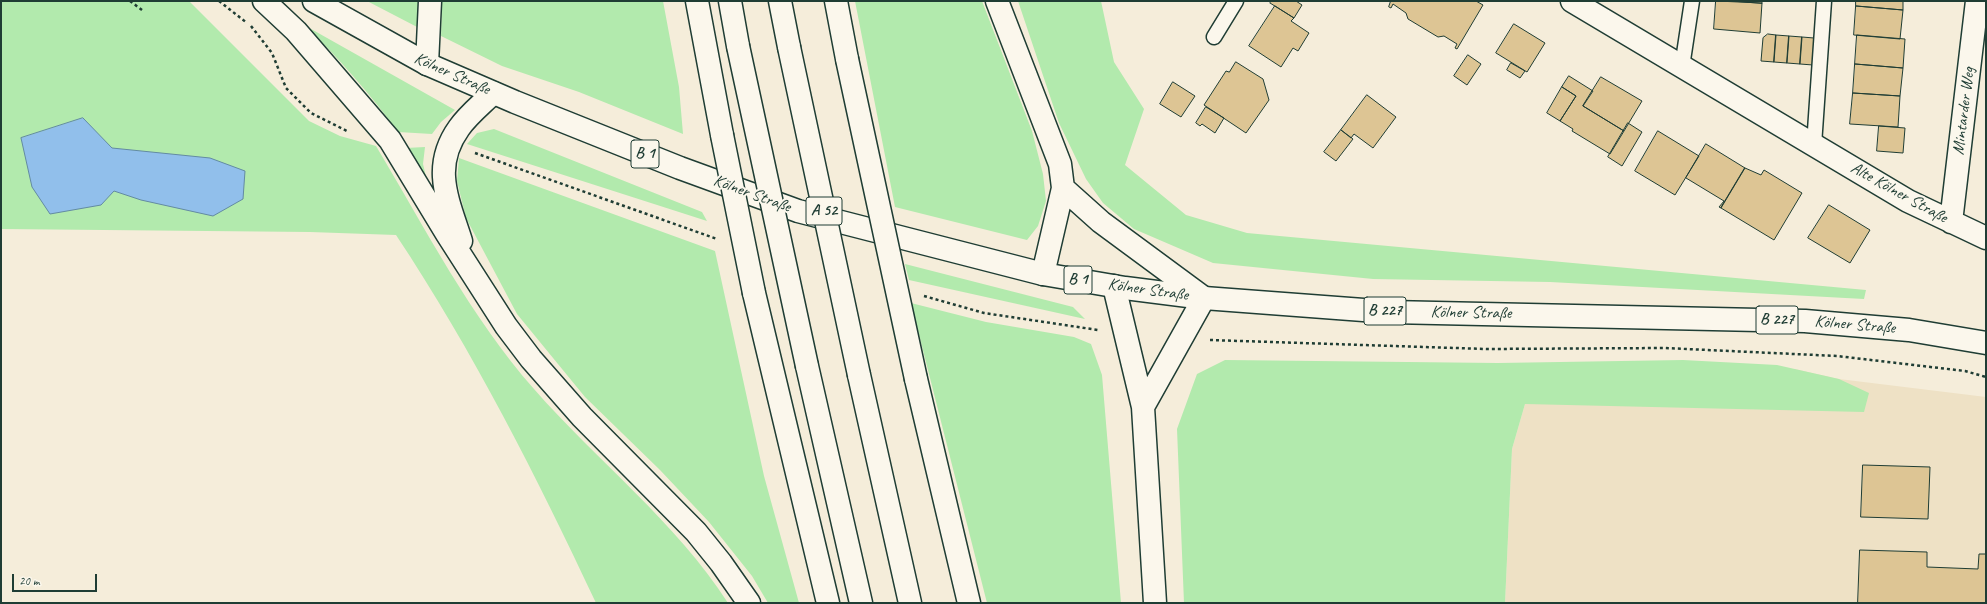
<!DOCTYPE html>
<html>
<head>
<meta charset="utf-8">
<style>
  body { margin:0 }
  #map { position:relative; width:1987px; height:604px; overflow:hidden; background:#f5edda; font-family:Caveat,sans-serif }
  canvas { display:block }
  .frame { position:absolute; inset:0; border:2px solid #1f3d34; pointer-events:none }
  .scale { position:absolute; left:12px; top:574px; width:85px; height:18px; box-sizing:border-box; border:2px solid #1f3d34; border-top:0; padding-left:5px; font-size:12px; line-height:14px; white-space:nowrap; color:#1f3d34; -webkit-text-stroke:3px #fbf7ec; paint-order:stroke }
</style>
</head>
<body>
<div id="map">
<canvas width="1987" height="604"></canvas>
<div class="frame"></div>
<div class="scale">20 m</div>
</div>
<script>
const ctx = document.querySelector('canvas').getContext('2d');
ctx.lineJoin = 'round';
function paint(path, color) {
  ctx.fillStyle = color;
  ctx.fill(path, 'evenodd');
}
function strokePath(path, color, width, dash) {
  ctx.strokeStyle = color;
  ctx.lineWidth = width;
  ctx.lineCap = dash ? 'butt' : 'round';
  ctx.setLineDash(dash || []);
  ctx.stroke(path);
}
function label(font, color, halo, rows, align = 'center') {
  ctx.font = font + ' Caveat,sans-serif';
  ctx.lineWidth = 4;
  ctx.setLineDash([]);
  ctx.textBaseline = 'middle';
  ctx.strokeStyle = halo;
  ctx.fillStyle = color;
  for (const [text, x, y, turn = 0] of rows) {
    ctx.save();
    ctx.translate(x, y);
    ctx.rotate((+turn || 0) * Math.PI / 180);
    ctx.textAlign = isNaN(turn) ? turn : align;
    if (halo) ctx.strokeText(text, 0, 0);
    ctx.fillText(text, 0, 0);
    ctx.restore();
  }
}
paint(new Path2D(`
  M1795,369L1839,379L1986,397V603H1505L1512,449L1525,404Z`), '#eee1c5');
paint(new Path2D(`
  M1,1H189L309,121L340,136L376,146C425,228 470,316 534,389C597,461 676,522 728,603H596C537,477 473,351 396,235L310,232L1,229Z
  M367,1H421L419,28Z
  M442,1H663L679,87L683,134L579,92L502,66L441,36Z
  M855,1H982L1032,131L1043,174L1046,201L1038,226L1027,240L895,207Z
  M1018,1H1101L1114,62L1144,109L1125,165L1186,215L1247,233L1866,290L1864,299L1550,282L1373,279L1213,263L1134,229L1103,203L1086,179L1059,123Z
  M304,25L455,110L441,122L432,134L398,132C369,93 340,59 304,25Z
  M494,129L702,212L707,221L467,144L477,133Z
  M425,147L423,164L429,189L406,148Z
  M459,158L715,251L764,476L799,603H768L752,576L709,522L660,470L585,397L517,314L466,218L457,181Z
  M905,264L1073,307L1085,319L909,280Z
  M911,303L986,322L1074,337L1091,344L1102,375L1121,603H987Z
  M1225,360L1498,363L1683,360L1777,365L1839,379L1869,393L1864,412L1525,404L1512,449L1505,603H1184L1177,429L1197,374Z`), '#b2eaad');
const water = new Path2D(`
  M83,118L112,148L210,158L245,171L243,199L213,216L141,200L114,191L101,205L50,214L32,187L21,138Z`);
paint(water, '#91bfeb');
strokePath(water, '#638ba2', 1);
const building = new Path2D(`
  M1272,1H1296L1302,5L1294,18L1270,3Z
  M1391,1H1476L1483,5L1457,49L1455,48L1457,44L1444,36L1438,37L1408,19L1406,13L1393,4L1391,8L1389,7Z
  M1716,1L1762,3L1760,33L1714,29Z
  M1732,1H1762V3Z
  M1856,1H1903V10L1856,6Z
  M1275,6L1294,18L1291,21L1309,33L1298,51L1293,48L1281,67L1249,46Z
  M1856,6L1903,10L1900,39L1854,35Z
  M1514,24L1545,43L1527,72L1496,53Z
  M1768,34L1776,35L1774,62L1761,61L1763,38Z
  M1776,35L1789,36L1787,63L1774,62Z
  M1857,35L1905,39L1903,68L1855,64Z
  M1789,36L1802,37L1800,64L1787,63Z
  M1802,37L1814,38L1813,65L1800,64Z
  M1468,55L1481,64L1467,85L1454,76Z
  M1236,62L1263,79L1269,100L1246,133L1204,105L1226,71L1229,72Z
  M1511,63L1525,71L1520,78L1507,70Z
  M1855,64L1903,68L1900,96L1853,93Z
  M1569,76L1593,91L1583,106L1624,131L1610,154L1572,131L1573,129L1560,121L1576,96L1562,87Z
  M1601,77L1642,101L1624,131L1583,106Z
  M1173,82L1195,96L1181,117L1160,104Z
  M1562,87L1576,96L1560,121L1547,113Z
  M1853,93L1900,96L1898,127L1850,124Z
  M1367,95L1396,117L1373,148L1354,134L1351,138L1341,130Z
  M1206,107L1224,118L1215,133L1202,124L1200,126L1196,123Z
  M1628,123L1642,132L1622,166L1608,157Z
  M1879,126L1905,128L1903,153L1877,151Z
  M1341,130L1353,139L1336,161L1324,152Z
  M1658,131L1699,156L1675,195L1635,171Z
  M1706,144L1745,168L1721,208L1719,207L1724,201L1686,178Z
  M1745,168L1761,175L1764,170L1802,193L1774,240L1721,208Z
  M1829,205L1870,230L1850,263L1808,238Z
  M1863,465L1930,467L1928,519L1861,517Z
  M1860,550L1927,552V567L1978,569L1979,554H1986V603H1858Z`);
paint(building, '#ddc594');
strokePath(building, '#1f3d34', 1);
const service = new Path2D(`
  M1214,37L1236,1
  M1682,67L1692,1
  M1814,145L1824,1`);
const minor = new Path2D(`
  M1572,1L1908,201L1986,238
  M1951,222L1977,1`);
const primary = new Path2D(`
  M314,1L427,64L515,102L680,168L798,211L1043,274L1125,288L1204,298L1390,312L1805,321L1909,330L1986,343`);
const motorway = new Path2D(`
  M264,1L296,31L390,140L447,234L506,326L531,359L582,417L696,532L721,563L749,603
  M697,1L722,135
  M730,1L738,46
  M780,1L789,47
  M836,1L847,59
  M997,1L1060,164L1063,188L1043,274
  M427,64L430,1
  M1063,188L1101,222L1204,298L1143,407
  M461,241C448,200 431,167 459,128C468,115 482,104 493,93
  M1114,286L1143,407L1155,603
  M754,293L828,603
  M807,366L861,603
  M859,375L910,603
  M916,379L969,603`);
strokePath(service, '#1f3d34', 17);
strokePath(minor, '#1f3d34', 25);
strokePath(primary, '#1f3d34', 25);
strokePath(motorway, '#1f3d34', 25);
strokePath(new Path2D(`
  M130,1L142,10
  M219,1L247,23
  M251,26L272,53L286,88L311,113L347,131
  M475,153L717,239
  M924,296L984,313L1098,330
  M1210,340L1486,349L1665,348L1837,356L1965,371L1986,377`), '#1f3d34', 2.5, [3, 3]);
strokePath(service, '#fbf7ec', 14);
strokePath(minor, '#fbf7ec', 22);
strokePath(primary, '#fbf7ec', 22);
strokePath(motorway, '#fbf7ec', 22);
const motorwayBridge = new Path2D(`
  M738,46L807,366
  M789,47L859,375
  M847,59L916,379
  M722,135L754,293`);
strokePath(motorwayBridge, '#1f3d34', 25, []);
strokePath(motorwayBridge, '#fbf7ec', 22);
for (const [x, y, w] of [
  [645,154,28],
  [824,211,36],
  [1078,280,28],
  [1385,311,42],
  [1777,320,42]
]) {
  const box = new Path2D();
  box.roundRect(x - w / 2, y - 14, w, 28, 3);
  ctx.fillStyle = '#fbf7ec';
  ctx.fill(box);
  strokePath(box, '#1f3d34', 1);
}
label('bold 16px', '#1f3d34', null, [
  ["B 1",645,154],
  ["A 52",824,211],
  ["B 1",1078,280],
  ["B 227",1385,311],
  ["B 227",1777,320]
]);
label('17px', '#1f3d34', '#fbf7ec', [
  ["Kölner Straße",452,74,24],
  ["Mintarder Weg",1964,111,-83],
  ["Alte Kölner Straße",1899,193,29],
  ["Kölner Straße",752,194,20],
  ["Kölner Straße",1148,290,8],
  ["Kölner Straße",1471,313,1],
  ["Kölner Straße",1855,325,5]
]);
</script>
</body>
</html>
